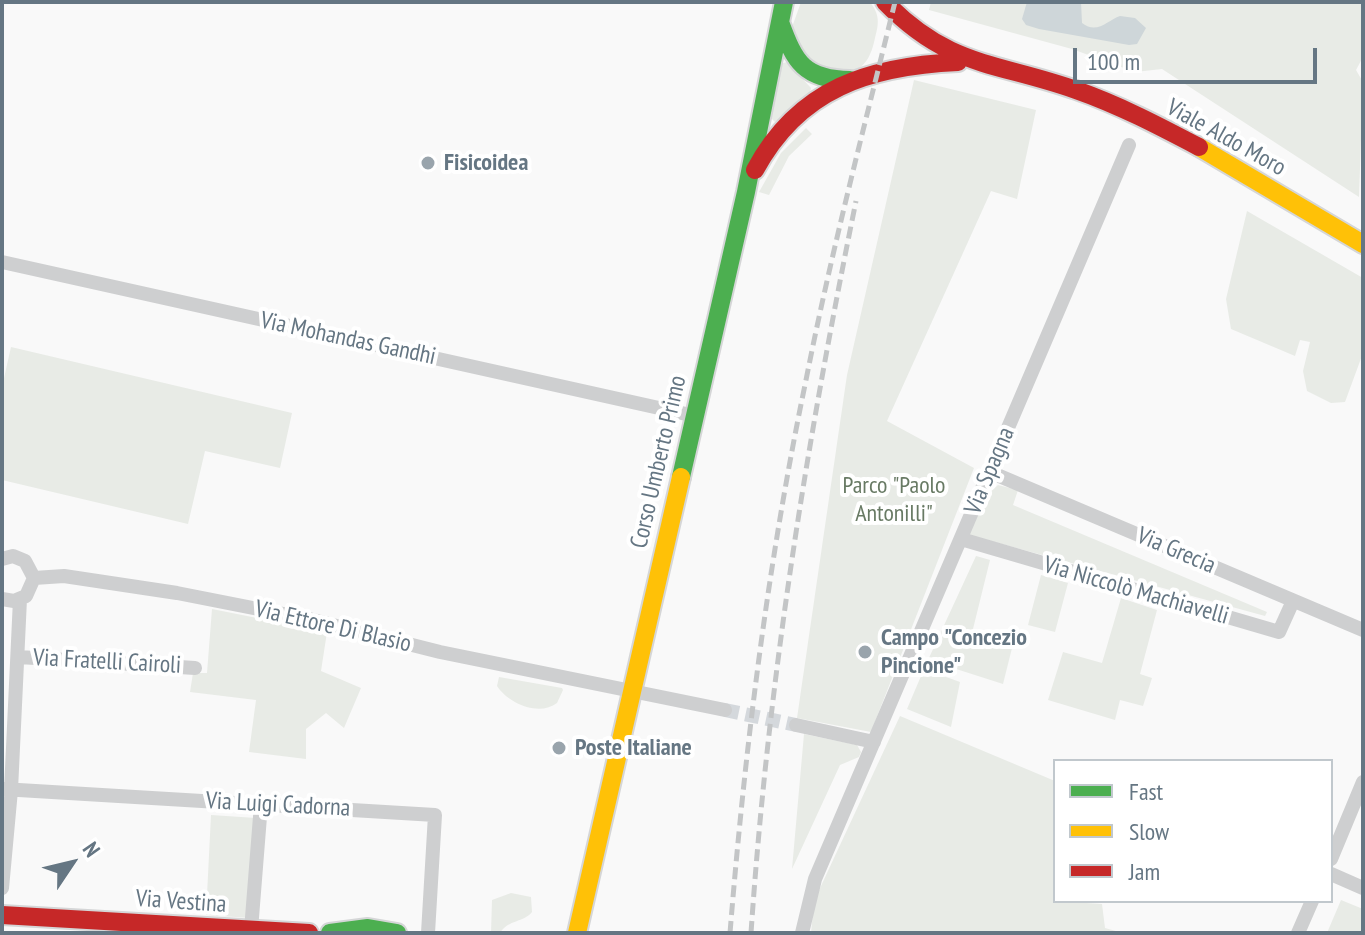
<!DOCTYPE html>
<html>
<head>
<meta charset="utf-8">
<style>
  body { margin:0 }
  #map { position:relative; width:1365px; height:935px; overflow:hidden; background:#f9f9f9; font-family:"PT Sans Narrow",sans-serif }
  canvas { display:block }
  .frame { position:absolute; inset:0; border:4px solid #657683; pointer-events:none }
  .legend { position:absolute; left:1053px; top:759px; width:280px; height:144px; box-sizing:border-box; background:#fff; border:2px solid #c1c8cd; margin:0; padding:10px 14px; list-style:none; font-size:24px; color:#657683 }
  .legend li { display:flex; align-items:center; gap:16px; height:40px }
  .legend b { width:40px; border:2px solid #c1c8cd }
  .north { position:absolute; left:32px; top:823px; width:80px; height:80px; -webkit-text-stroke:6px #fff; paint-order:stroke; rotate:55deg; font-size:22px; font-weight:700; line-height:32px; text-align:center; color:#657683 }
  .north::after { content:''; display:block; margin:auto; width:28px; height:36px; background:#657683; clip-path:polygon(50% 0,100% 100%,50% 72%,0 100%) }
  .scale { position:absolute; left:1073px; top:48px; width:244px; height:36px; box-sizing:border-box; border:4px solid #657683; border-top:0; padding-left:10px; font-size:24px; line-height:28px; white-space:nowrap; color:#657683; -webkit-text-stroke:6px #fff; paint-order:stroke }
</style>
</head>
<body>
<div id="map">
<canvas width="1365" height="935"></canvas>
<div class="frame"></div>
<ul class="legend">
<li><b style="height:10px;background:#4caf50"></b>Fast</li>
<li><b style="height:10px;background:#ffc107"></b>Slow</li>
<li><b style="height:10px;background:#c62828"></b>Jam</li>
</ul>
<div class="north">N</div>
<div class="scale">100 m</div>
</div>
<script>
const ctx = document.querySelector('canvas').getContext('2d');
ctx.lineJoin = 'round';
function paint(path, color) {
  ctx.fillStyle = color;
  ctx.fill(path, 'evenodd');
}
function strokePath(path, color, width, dash) {
  ctx.strokeStyle = color;
  ctx.lineWidth = width;
  ctx.lineCap = dash ? 'butt' : 'round';
  ctx.setLineDash(dash || []);
  ctx.stroke(path);
}
function label(font, color, halo, rows, align = 'center') {
  ctx.font = font + ' "PT Sans Narrow",sans-serif';
  ctx.lineWidth = 8;
  ctx.setLineDash([]);
  ctx.textBaseline = 'middle';
  ctx.strokeStyle = halo;
  ctx.fillStyle = color;
  for (const [text, x, y, turn = 0] of rows) {
    ctx.save();
    ctx.translate(x, y);
    ctx.rotate((+turn || 0) * Math.PI / 180);
    ctx.textAlign = isNaN(turn) ? turn : align;
    if (halo) ctx.strokeText(text, 0, 0);
    ctx.fillText(text, 0, 0);
    ctx.restore();
  }
}
paint(new Path2D(`
  M801,2H870C880,15 879,23 875,38C866,82 842,74 807,63L791,30Z
  M931,2H1363V57L1356,70L1363,82L1359,197L1162,69L1135,72L1072,49L929,10Z
  M787,62L811,88L809,97L775,122L769,116L780,64Z
  M914,80L1036,110L1017,199L991,191L887,421L974,468L871,732L797,718L847,375Z
  M806,128L812,134L789,156L769,195L759,192L781,153Z
  M1247,211L1363,278V353L1345,402L1331,403L1307,391L1303,371L1310,342L1300,340L1295,356L1231,329L1226,299Z
  M11,347L292,413L280,468L205,451L188,524L2,480V387Z
  M998,485L1018,490L1013,505L1267,612L1265,616L969,535L986,496Z
  M976,556L990,560L973,629L1014,640L1003,684L928,660Z
  M1041,575L1068,583L1055,632L1028,625Z
  M1121,598L1157,610L1140,674L1152,678L1143,706L1120,700L1115,720L1048,700L1063,652L1102,663Z
  M212,609L327,632L321,671L361,688L344,728L326,713L306,729V759L249,752L256,700L190,692L193,673H207Z
  M924,669L960,682L951,727L907,709Z
  M499,677L562,688L563,690L557,703C539,717 508,703 497,686Z
  M900,716L1055,781V901L1102,904L1105,928L1123,933H811L814,901Z
  M804,734L857,745L861,752L859,757L840,765L792,869Z
  M211,815L256,818L250,918L206,915Z
  M511,893L531,897L532,912C523,923 509,919 500,933H491L492,900Z
  M1341,900L1363,909V933H1327Z`), '#e8ebe6');
paint(new Path2D(`
  M1027,2H1081L1082,23C1097,35 1108,20 1120,16L1135,18L1146,28L1137,44L1129,45L1039,29L1026,25L1022,19Z`), '#ced6d9');
strokePath(new Path2D(`
  M725,710L796,725`), '#d4d8dc', 14, [14, 7]);
const fast = new Path2D(`
  M780,22C795,63 804,79 850,80
  M681,477L746,192L784,2
  M330,933L368,928L397,933`);
const slow = new Path2D(`
  M1199,147L1363,244
  M577,933L681,477`);
const jam = new Path2D(`
  M885,2C949,68 997,62 1076,90C1119,105 1159,126 1199,147
  M755,170C799,88 870,66 958,62
  M2,915L309,933`);
strokePath(fast, '#d5d6d7', 22);
strokePath(slow, '#d5d6d7', 22);
strokePath(jam, '#d5d6d7', 22);
strokePath(new Path2D(`
  M2,262L695,416
  M990,472L1363,630
  M961,539L1279,632L1293,601
  M2,559L13,556L25,561L34,578L26,596L14,601L2,599
  M34,578L64,576L177,593L309,619L440,652L725,710
  M19,657L195,668
  M796,725L874,742
  M2,789L435,815L428,933
  M1331,859L1363,782
  M1331,874L1363,888
  M2,888L11,790L20,599
  M251,930L261,804
  M802,933L815,879L1129,145
  M1298,933L1312,901`), '#cecfd0', 14);
strokePath(fast, '#4caf50', 18);
strokePath(slow, '#ffc107', 18);
strokePath(jam, '#c62828', 18);
strokePath(new Path2D(`
  M730,933C745,748 768,562 806,380C831,253 864,128 895,2
  M751,933C768,683 806,446 856,201`), '#c3c5c6', 5, [12, 6]);
for (const [x, y, r, color] of [
  [428,163,8,"#99a4ac"],
  [865,652,8,"#99a4ac"],
  [559,748,8,"#99a4ac"]
]) {
  const dot = new Path2D();
  dot.arc(x, y, r, 0, 2 * Math.PI);
  ctx.fillStyle = color;
  ctx.fill(dot);
  strokePath(dot, '#fff', 3);
}
label('24px', '#657683', '#fff', [
  ["Viale Aldo Moro",1226,138,29],
  ["Via Mohandas Gandhi",348,339,12],
  ["Corso Umberto Primo",659,462,-77],
  ["Via Spagna",990,471,-67],
  ["Via Grecia",1176,551,23],
  ["Via Niccolò Machiavelli",1136,591,16],
  ["Via Ettore Di Blasio",333,627,13],
  ["Via Fratelli Cairoli",107,662,3],
  ["Via Luigi Cadorna",278,805,3],
  ["Via Vestina",181,902,4]
]);
label('bold 24px', '#657683', '#fff', [
  ["Fisicoidea",444,163],
  ["Campo \"Concezio",881,638],
  ["Pincione\"",881,666],
  ["Poste Italiane",575,748]
], 'left');
label('24px', '#687a64', '#fff', [
  ["Parco \"Paolo",894,486],
  ["Antonilli\"",894,514]
]);
</script>
</body>
</html>
